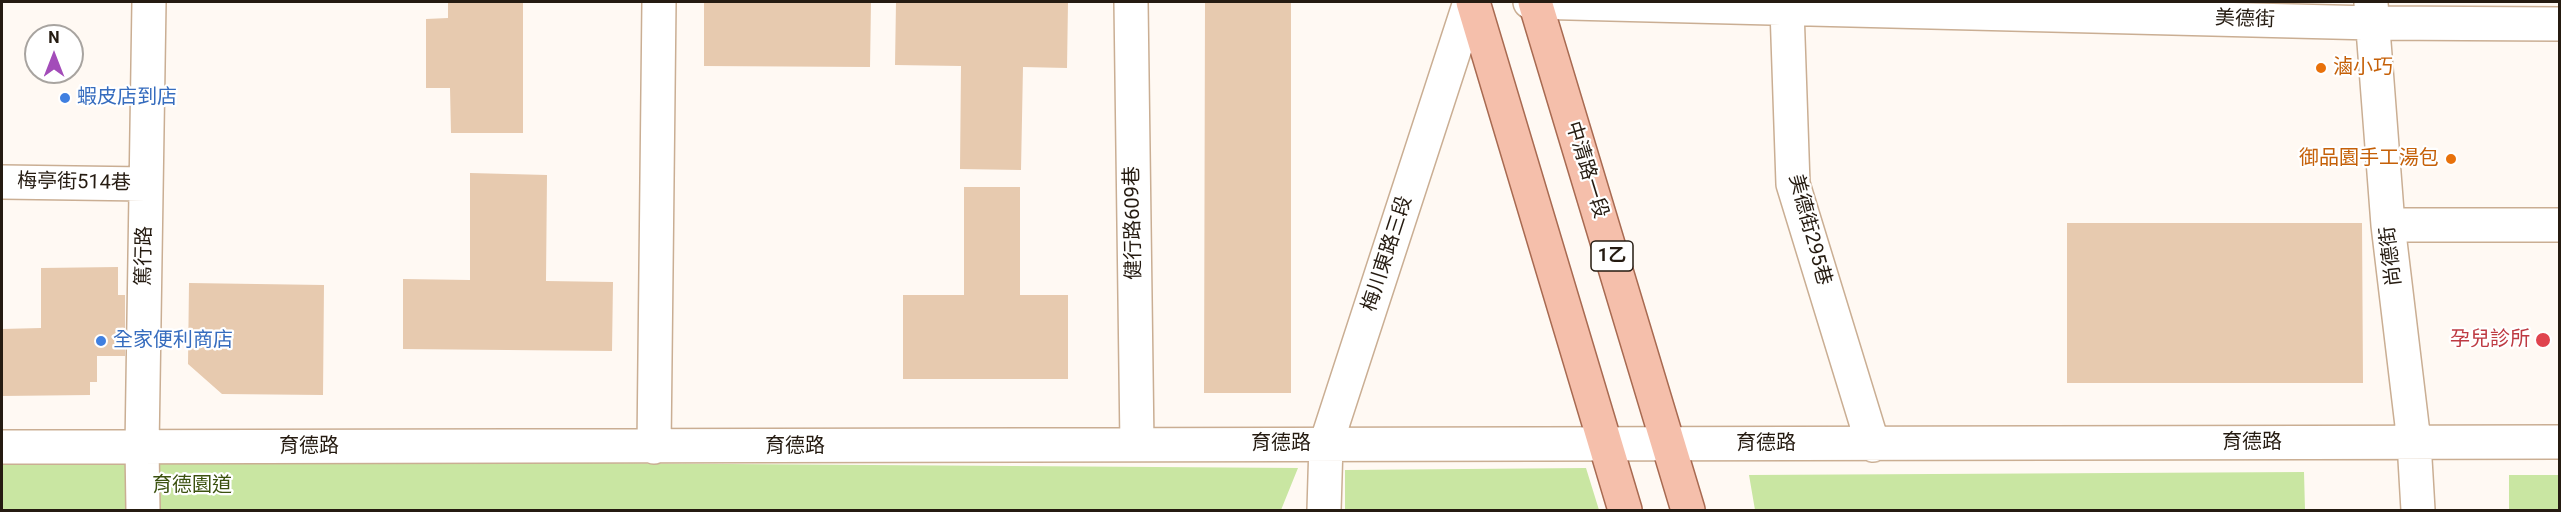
<!DOCTYPE html>
<html>
<head>
<meta charset="utf-8">
<style>
  body { margin:0 }
  #map { position:relative; width:2561px; height:512px; overflow:hidden; background:#fff9f3; font-family:Roboto,sans-serif }
  canvas { display:block }
  .frame { position:absolute; inset:0; border:3px solid #251b11; pointer-events:none }
  .north { position:absolute; left:24px; top:24px; width:60px; height:60px; box-sizing:border-box; background:#fff; border:2px solid #a8a4a0; border-radius:50%; rotate:0deg; font-size:16px; font-weight:700; line-height:24px; text-align:center; color:#251b11 }
  .north::after { content:''; display:block; margin:auto; width:21px; height:27px; background:#a34cb9; clip-path:polygon(50% 0,100% 100%,50% 72%,0 100%) }
</style>
</head>
<body>
<div id="map">
<canvas width="2561" height="512"></canvas>
<div class="frame"></div>
<div class="north">N</div>
</div>
<script>
const ctx = document.querySelector('canvas').getContext('2d');
ctx.lineJoin = 'round';
function paint(path, color) {
  ctx.fillStyle = color;
  ctx.fill(path, 'evenodd');
}
function strokePath(path, color, width, dash) {
  ctx.strokeStyle = color;
  ctx.lineWidth = width;
  ctx.lineCap = dash ? 'butt' : 'round';
  ctx.setLineDash(dash || []);
  ctx.stroke(path);
}
function label(font, color, halo, rows, align = 'center') {
  ctx.font = font + ' Roboto,"Noto Sans TC",sans-serif';
  ctx.lineWidth = 4.5;
  ctx.setLineDash([]);
  ctx.textBaseline = 'middle';
  ctx.strokeStyle = halo;
  ctx.fillStyle = color;
  for (const [text, x, y, turn = 0] of rows) {
    ctx.save();
    ctx.translate(x, y);
    ctx.rotate((+turn || 0) * Math.PI / 180);
    ctx.textAlign = isNaN(turn) ? turn : align;
    if (halo) ctx.strokeText(text, 0, 0);
    ctx.fillText(text, 0, 0);
    ctx.restore();
  }
}
paint(new Path2D(`
  M158,460L1298,468L1281,510H158Z
  M2,461L127,462V510H2Z
  M1586,468L1599,510H1345V470Z
  M2304,472L2305,510H1755L1749,475Z
  M2509,475H2559V510H2509Z`), '#c9e6a2');
paint(new Path2D(`
  M448,2H523V133H451L450,88H426V19L448,18Z
  M704,2H871L870,67L704,66Z
  M896,2H1068L1067,68L1023,67L1021,170L960,169L961,66L895,65Z
  M1205,3H1291V393H1204Z
  M470,173L547,175L546,281L613,282L612,351L403,349V279L470,280Z
  M964,187H1020V295H1068V379H903V295H964Z
  M2067,223H2362L2363,383H2067Z
  M118,267V295H125V356H97V382H90V395L2,396V329L41,328V268Z
  M189,283L324,285L323,395L222,394L188,364Z`), '#e7caaf');
const minor = new Path2D(`
  M1131,2L1137,445
  M1530,2L2373,23L2560,24
  M2371,3L2388,225L2414,442L2418,510
  M1787,9L1793,184L1873,445
  M2,182L146,184
  M2388,225H2560
  M2,447L2560,442
  M654,447L659,2
  M143,510L142,447L149,2
  M1324,510L1326,444L1470,2`);
const major = new Path2D(`
  M1473,2L1625,510
  M1535,2L1688,510`);
strokePath(minor, '#caae93', 36);
strokePath(major, '#a86a51', 36);
strokePath(minor, '#fff', 33);
strokePath(major, '#f5bfab', 33);
for (const [x, y, r, color] of [
  [2321,68,6,"#e8710a"],
  [65,98,6,"#3f7fe0"],
  [2451,159,6,"#e8710a"],
  [2543,340,8,"#e0444e"],
  [101,341,6,"#3f7fe0"]
]) {
  const dot = new Path2D();
  dot.arc(x, y, r, 0, 2 * Math.PI);
  ctx.fillStyle = color;
  ctx.fill(dot);
  strokePath(dot, '#fff', 2);
}
for (const [x, y, w] of [
  [1612,256,42]
]) {
  const box = new Path2D();
  box.roundRect(x - w / 2, y - 15, w, 30, 4.5);
  ctx.fillStyle = '#fff';
  ctx.fill(box);
  strokePath(box, '#251b11', 1.5);
}
label('bold 18px', '#251b11', null, [
  ["1乙",1612,256]
]);
label('20px', '#251b11', '#fff', [
  ["美德街",2245,20,2],
  ["中清路一段",1586,170,73],
  ["梅亭街514巷",74,183,1],
  ["健行路609巷",1134,223,-91],
  ["美德街295巷",1809,230,75],
  ["梅川東路三段",1388,254,-72],
  ["篤行路",145,256,-89],
  ["尚德街",2392,256,-97],
  ["育德路",2252,443],
  ["育德路",1281,444],
  ["育德路",1766,444],
  ["育德路",309,447],
  ["育德路",795,447]
]);
label('20px', '#c56008', '#fff', [
  ["滷小巧",2333,68],
  ["御品園手工湯包",2439,159,"right"]
], 'left');
label('20px', '#366cbe', '#fff', [
  ["蝦皮店到店",77,98],
  ["全家便利商店",113,341]
], 'left');
label('20px', '#be3a42', '#fff', [
  ["孕兒診所",2530,340]
], 'right');
label('20px', '#3c5210', '#fff', [
  ["育德園道",192,486]
]);
</script>
</body>
</html>
